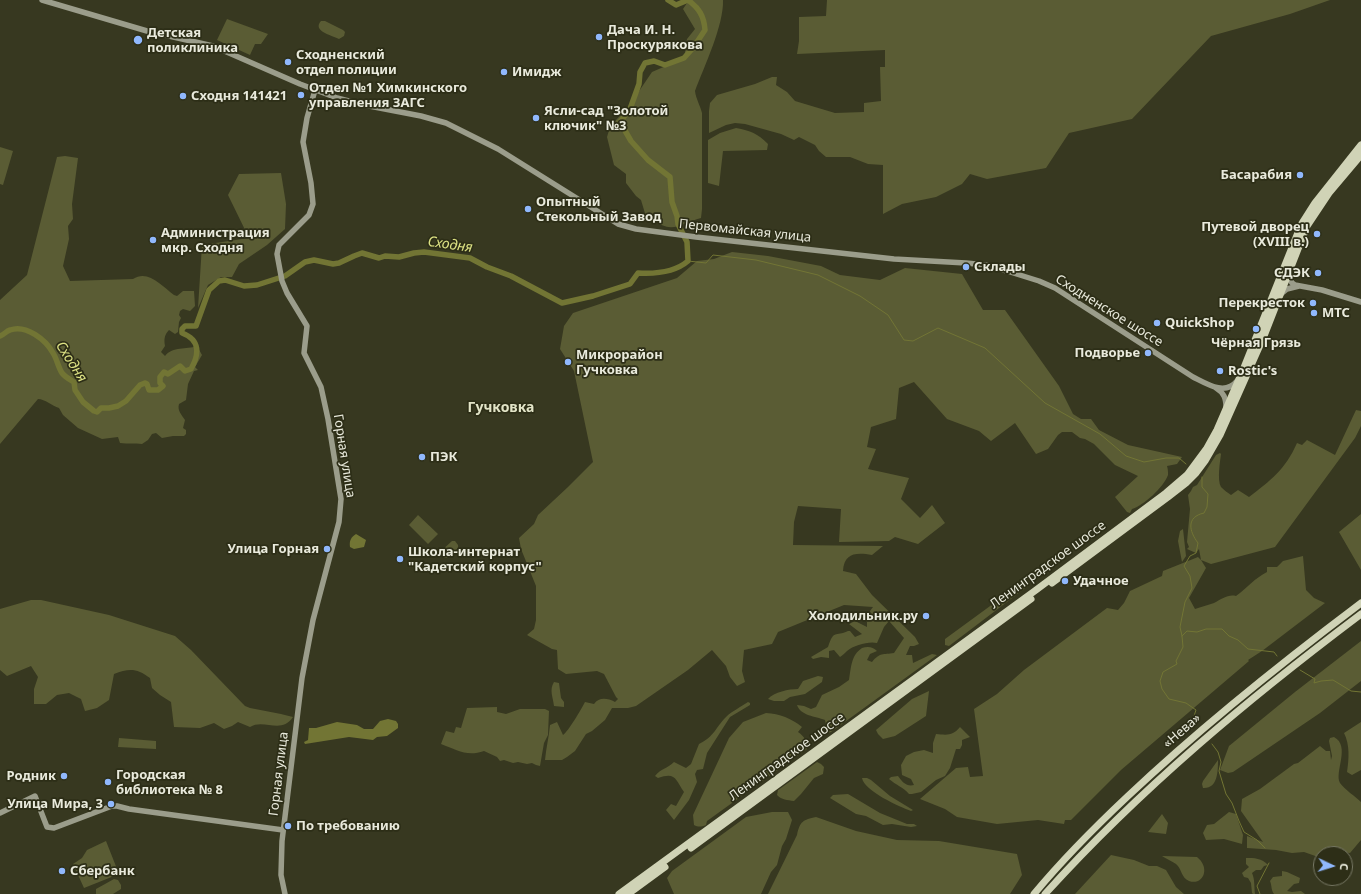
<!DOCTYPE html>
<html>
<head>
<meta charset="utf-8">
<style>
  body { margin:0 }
  #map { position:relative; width:1361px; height:894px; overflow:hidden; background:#373820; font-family:"Noto Sans",sans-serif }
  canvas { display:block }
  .north { position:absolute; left:1313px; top:846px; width:40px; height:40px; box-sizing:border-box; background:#2d2e17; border:1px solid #787966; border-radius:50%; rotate:94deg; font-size:11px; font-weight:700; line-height:16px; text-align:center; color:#e9eadc }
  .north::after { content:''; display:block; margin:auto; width:14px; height:18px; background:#90b8fd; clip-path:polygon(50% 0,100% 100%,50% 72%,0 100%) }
</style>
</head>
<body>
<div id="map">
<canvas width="1361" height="894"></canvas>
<div class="north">С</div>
</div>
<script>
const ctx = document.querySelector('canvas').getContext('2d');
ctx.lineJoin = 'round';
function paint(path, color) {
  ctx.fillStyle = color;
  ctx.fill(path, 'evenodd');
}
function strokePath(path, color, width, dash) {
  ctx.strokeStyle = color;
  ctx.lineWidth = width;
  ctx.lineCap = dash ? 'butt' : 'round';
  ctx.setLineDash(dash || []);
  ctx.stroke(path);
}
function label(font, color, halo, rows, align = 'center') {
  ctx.font = font + ' "Noto Sans",sans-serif';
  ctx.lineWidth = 3.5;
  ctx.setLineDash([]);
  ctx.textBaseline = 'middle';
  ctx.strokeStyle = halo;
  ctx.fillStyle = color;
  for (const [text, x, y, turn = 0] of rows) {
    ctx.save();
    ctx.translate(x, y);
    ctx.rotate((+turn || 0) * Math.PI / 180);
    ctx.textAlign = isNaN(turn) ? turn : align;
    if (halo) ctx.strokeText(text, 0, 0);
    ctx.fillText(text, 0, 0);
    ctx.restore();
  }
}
paint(new Path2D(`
  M689,0H723C724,25 704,67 695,91C696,99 700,105 702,113V209L701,218C682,223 670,236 653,218L647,220L641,200L636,196L626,183V174L614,165L607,137L610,127L631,103L652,72L684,58L687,39L695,29L683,9Z
  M827,0H1330L1290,14L1211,36L1132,119L1069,133L1046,168L987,179L970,174L962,184L936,197L902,204L883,214V165L868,164L850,157H826L819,151L815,145L799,137L794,140L781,134L745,124L735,123L726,125L709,133V111L710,103L717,95L755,84L772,77H777L776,85L787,92L795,101L835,113L864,112V103L881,101L880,67H885V50L797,54L799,41V17L826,16Z
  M227,19L268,34L261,44H255L250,55L217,40Z
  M321,21H325L343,30L345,32L344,36L339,39C331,35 312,31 321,21Z
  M736,128C751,131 757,133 768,144L767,150L723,151L719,186L708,183V140L720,133Z
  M0,147L13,151L3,185L0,184Z
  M65,156L78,158L72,204L73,219L68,226L69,239L63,266L70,281L133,279C148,269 162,286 174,295L177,296L183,291H194L195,306L190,311L183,309L180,311L179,315L181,318L179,322L178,332L175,334L169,330C164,335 164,340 165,346L161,352L165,356C173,346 186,350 197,346L202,355L195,367L198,370L194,371L188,384L186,400L179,404C177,411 182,415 185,420L183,428L186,430V434L184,436H173L162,438L156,433L152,434L148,440L142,444C135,443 128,444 120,443L118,437L102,439L78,428L63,415L59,408C52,406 45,399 38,399L0,444V300L27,275L57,157Z
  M281,173L286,204L285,229L267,245L239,264L232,277H221L208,285L198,308L202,245L249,238L228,195L239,174Z
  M732,252L768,256L821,266L840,275L880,280L905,268L962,274L983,310H1005L1059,386L1073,414L1081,419H1091L1099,430L1128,445L1182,457L1177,464L1167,466C1168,469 1168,472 1168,475C1164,487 1143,506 1132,509L1130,513L1127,512L1115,497L1138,476L1115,465L1094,444L1085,439L1080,438L1072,432H1062L1058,435L1048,449L1036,454L1015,423L991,441L979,431L947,419L914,382L899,388L896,419L871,427L867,447L876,449L868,469L909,478L901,499L920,518L932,505L945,523L918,544L895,537L889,541L839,542L841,509L798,506L794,522L793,545L883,546L872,555C856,552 844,553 843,571L856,574L872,595L915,637L919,644L914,646H910L906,655H912L913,663L932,654L937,655L831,732L828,733L825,720C815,716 801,716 797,705L804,706L811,709L816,707L822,695L839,687L849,680C851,668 851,655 862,648C868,646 873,647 877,651L870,654L867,660L872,662C880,652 883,655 894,653L904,638L889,621L884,627L877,643C869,641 854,645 847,651C845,653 843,655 840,657L834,650L829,651V658L821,657L813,659L811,657L828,647C834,629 835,637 848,631H850L855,637L862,634L849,624L855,621L867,627V622L864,619L873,607L844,605L778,632L772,644L744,650L742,671L745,682L737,686L730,677L726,666L712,650L688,670L636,706L628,708H612L605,720L592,731L586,734L575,751L567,757L562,760H545C546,748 549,737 550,725L557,722L563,735C568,732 582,708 585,702L594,704C599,697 607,698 615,702L618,699L616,697L604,674L597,671L566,674L558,669L557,650L552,649L527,635L534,629L536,620V586L521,549L519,538L534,524L538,515L568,487L593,462L574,371L560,349L564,326L573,313L677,278L697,261L714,259Z
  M1356,410L1361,411V426L1355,438L1275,547L1211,564L1201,560L1206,568L1189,598L1195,609C1201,607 1208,605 1214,603C1222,599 1228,594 1236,596C1247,588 1255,578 1267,572V567H1277L1283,561L1303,556L1306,590L1314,598L1325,603L1262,651L1248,660L1249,661L1121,770L1071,820H1065L1064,824L1038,820L997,824L957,817L945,809L920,799L956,768L968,767L970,777L983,776L974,709L997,694L1024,670L1107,608L1118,610L1124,603L1130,591L1162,576L1163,571L1198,557L1201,560L1199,549L1196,553L1187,549L1189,547L1187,542L1190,509L1188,495L1191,491L1193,487L1197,485L1216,455L1220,453L1221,454C1220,462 1217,480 1221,487C1224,490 1228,493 1231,495L1238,490L1249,497C1271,480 1285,470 1297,443L1302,445L1307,440L1335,455Z
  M1361,514V570L1339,532Z
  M418,515L438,534L428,544L409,525Z
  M1183,529L1186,556L1182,562L1178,541L1180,531Z
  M452,541H455L458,545V548L447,558H444L440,553L441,551Z
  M1027,579L1028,586L949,646L945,645V639Z
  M31,600H41L109,615L175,636L191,650L245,706L250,708L281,714L293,717C281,735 264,718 250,727L238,722L232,726L224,729L214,723L200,728L174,727L171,702L160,695L152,688L150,678C137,668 129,668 114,674L109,700L97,708L85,711L81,699L69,693L57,695L46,704H34V689L38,677L31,666L7,676L0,670V609Z
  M1361,641V681L1320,713L1233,772L1228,773L1220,770L1229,746L1295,692Z
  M818,676L823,677L822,682L805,694L790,697L784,701H774L768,699C774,692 789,689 798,689L803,681Z
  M554,682L559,683L561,698L564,702V707L554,706C553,697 549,690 554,682Z
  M929,691L926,716L895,736L883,739L878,734L876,730L912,699Z
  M748,702L750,703V705L730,717L707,753L703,769L697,770L695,774L697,782L689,800L674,820L666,810L671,804L676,806L684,792C675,779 676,772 658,778L655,776C661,768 667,769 674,762L686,768L691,764L699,744C715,736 715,728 726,717C732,711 741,707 748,702Z
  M497,707V712L506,714L520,709H545L549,711L548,735L544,743L540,766L536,765L532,763L527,764L518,762L513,763L504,760L500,761L497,757L484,751C467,757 457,750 441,744L446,731L454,733L456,727L461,728L467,708Z
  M766,713C780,714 791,718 802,727L798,732C805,737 807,741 807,749L707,821L706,825C701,827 698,827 694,825L693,815L729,738L743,722Z
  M1361,722V770L1352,775L1347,772C1349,759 1350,745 1344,733Z
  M960,727L970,737L962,740V745L960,749H956L950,768L945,776L936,780L921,792L912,794H909C903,787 896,785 889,779L891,777L898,776C902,782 907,787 914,785L911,779L902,775L901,765L906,756L914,752L924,750L933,753V743L936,734C947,735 953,736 960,727Z
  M1334,737C1351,746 1334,772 1340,783C1344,789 1356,797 1361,802V840L1350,853L1339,852L1338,854H1321V858L1304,852L1292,853L1276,850L1247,848V836L1263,842L1241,811L1242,799L1260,789L1294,764L1298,763L1320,746L1326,751H1330L1331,760L1332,756L1329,741L1330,738Z
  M119,738L156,741V749L118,747Z
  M1218,760C1218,771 1218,789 1203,788L1202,784L1203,781Z
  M817,762L821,764L824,767L823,774L814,778L801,794L794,801C787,800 782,800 777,795L778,790L781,788Z
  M862,778H867L871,780L890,796L913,810L911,811C900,807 864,791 862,778Z
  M848,794L880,813L907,824H914L917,826L911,827L892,824L883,825L866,816L856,814L830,798L833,795Z
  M772,812H788L792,820L786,839L782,846L777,865L771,872L761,894H674L667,878L672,871L746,817Z
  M1229,812L1236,814L1243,835L1242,844L1224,839L1206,840L1203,833L1207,825L1214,824Z
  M1162,814L1168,823L1166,834L1148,832Z
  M816,817L856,831L897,840L939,841L1017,854L1022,875L1010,894H768L797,835C800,821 803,820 816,817Z
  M106,841L119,874L84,888L73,864L82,858L87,850Z
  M1111,855L1134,860L1149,866H1157L1166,870L1176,887L1184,894H1075Z
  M1162,856L1197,857C1211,868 1203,886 1189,881C1181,878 1182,869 1176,864C1172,861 1166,859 1162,856Z
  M1246,858C1254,858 1262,858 1268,865L1264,866L1261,870H1256L1252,873C1255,880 1254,886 1255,894H1253L1252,893L1251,883L1248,878L1244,877L1242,873L1249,867L1246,864Z
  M1282,871L1287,872L1300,878L1299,883L1294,884L1287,891L1292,892L1301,891L1305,894H1274C1271,890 1272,886 1270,881L1273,877L1282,876Z
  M114,879L118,880L121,885V889L113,894H96V889Z`), '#5a5c34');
paint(new Path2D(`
  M356,534L366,540L364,547L354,549L350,547C349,541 351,537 356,534Z
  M388,719L396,721L398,724V728L387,736L377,737L373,740L349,737L305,744L304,742L308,740L309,728H316L337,722L357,725L364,729H373L380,721Z`), '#727534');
strokePath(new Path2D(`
  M688,261L706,263L713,255L756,260L818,275L860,296L888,315L904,340L913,341L938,328L985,348L1045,403L1100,434L1126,456L1144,462L1166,458H1179L1186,464
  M1182,636L1187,631L1197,632L1206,629H1222L1229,636L1238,640L1248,649L1274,652L1277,656
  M1300,670L1315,679L1314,683L1321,681L1333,680L1351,691L1361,692
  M1198,720L1194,716L1196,710L1186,703L1169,699L1162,689L1160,681L1163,672L1177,664L1176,661L1183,647L1182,636L1180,627L1185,602L1192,588L1190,576L1184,566L1190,556L1196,553L1198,543C1189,531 1186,517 1204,513L1207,507L1208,494L1202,487V477
  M1212,744L1218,752L1221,762L1219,771L1226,794L1232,803L1239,821L1244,832L1257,840L1265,848
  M1260,894L1257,886L1269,863`), '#727534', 1);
strokePath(new Path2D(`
  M0,336C4,335 6,331 10,330C26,324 46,340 53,353C57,359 58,367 62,373C65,377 69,379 74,382L75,390L83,402L94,411L97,412L101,408H109L118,406L126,401L140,385L145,383L147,384L149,390H158L163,386L160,383V377L164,372L168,374L180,366L185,371L191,369C199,355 201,340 182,333V329L185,326H196L209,290L219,281L225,280L244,286L257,285L285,276L305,262L314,260L333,264L339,263L354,256L362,253L379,258L385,256L399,257L414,253L424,252L470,258L487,267L511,276L562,303L593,296L630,284L638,273C655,274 674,273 688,261L687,242L678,224L677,216L672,202L670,177L648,160L631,141L620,122L630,109L639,84L640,72L645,63L654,61L665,65L684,58L693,48L705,30C704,16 699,8 688,0L676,5L668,0`), '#727534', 5.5);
strokePath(new Path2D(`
  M42,0L147,31L213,46L300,84L337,98L364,105L421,116L446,123L498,149L618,224L636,229L696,237L894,259L966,263L986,265L1007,271L1039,281L1055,288L1193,377C1207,384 1225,396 1237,381
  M1291,272C1290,278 1289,282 1295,285L1322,290L1361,302
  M1281,294L1287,289L1299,286
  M1216,388C1224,393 1226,398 1226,407
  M0,813L35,796L47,827L54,828L112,806H117L129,809L283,830
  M285,894L281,875L282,841L302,678L313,620L339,522L341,499L328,419L321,387L304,353L307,326L287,293L282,281L277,254L279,245L309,215L313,204L311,183L303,142L307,118L315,90`), '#9b9d8b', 5.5);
strokePath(new Path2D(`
  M1052,583L1168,497L1186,483L1196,473L1205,461L1220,435L1264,336L1307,226L1329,193L1361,155
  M691,848L1031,599
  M619,894L1036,590L1166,493L1187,475L1207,448L1217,430L1243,370L1301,225L1315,203L1361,145
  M628,894L665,867
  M1034,894C1063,859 1095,827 1128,796C1201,727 1280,664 1361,603
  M1045,894C1140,789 1248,699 1361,614`), '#d0d3b6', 7);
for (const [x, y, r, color] of [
  [599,37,4,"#90b8fd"],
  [138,40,5,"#90b8fd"],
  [288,62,4,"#90b8fd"],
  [504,72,4,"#90b8fd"],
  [301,95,4,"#90b8fd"],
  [183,96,4,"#90b8fd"],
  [536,118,4,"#90b8fd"],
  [1300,175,4,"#90b8fd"],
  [528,209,4,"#90b8fd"],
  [1317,234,4,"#90b8fd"],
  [153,240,4,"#90b8fd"],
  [966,267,4,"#90b8fd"],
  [1318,273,4,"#90b8fd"],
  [1313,303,4,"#90b8fd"],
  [1314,313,4,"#90b8fd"],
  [1157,323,4,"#90b8fd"],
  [1256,329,4,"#90b8fd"],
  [1148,353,4,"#90b8fd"],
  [568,362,4,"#90b8fd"],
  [1220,371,4,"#90b8fd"],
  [422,457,4,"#90b8fd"],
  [327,549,4,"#90b8fd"],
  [400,559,4,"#90b8fd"],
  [1065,581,4,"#90b8fd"],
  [926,616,4,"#90b8fd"],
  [64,776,4,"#90b8fd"],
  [108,782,4,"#90b8fd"],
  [111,804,4,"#90b8fd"],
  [288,826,4,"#90b8fd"],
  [62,871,4,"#90b8fd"]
]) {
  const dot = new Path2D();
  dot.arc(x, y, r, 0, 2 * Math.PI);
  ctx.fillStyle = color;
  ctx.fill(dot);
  strokePath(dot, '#2d2e17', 1.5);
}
label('bold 13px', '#e9eadc', '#2d2e17', [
  ["Дача И. Н.",607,30],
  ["Проскурякова",607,45],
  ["Детская",147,33],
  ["поликлиника",147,48],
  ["Сходненский",296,55],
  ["отдел полиции",296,70],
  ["Имидж",512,72],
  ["Отдел №1 Химкинского",309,88],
  ["управления ЗАГС",309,103],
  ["Сходня 141421",191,96],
  ["Ясли-сад \"Золотой",544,111],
  ["ключик\" №3",544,126],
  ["Басарабия",1292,175,"right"],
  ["Опытный",536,202],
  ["Стекольный Завод",536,217],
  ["Путевой дворец",1309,227,"right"],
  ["(XVIII в.)",1309,242,"right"],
  ["Администрация",161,233],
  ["мкр. Сходня",161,248],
  ["Склады",974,267],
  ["СДЭК",1310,273,"right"],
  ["Перекресток",1305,303,"right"],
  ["МТС",1322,313],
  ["QuickShop",1165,323],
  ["Чёрная Грязь",1256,343,"center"],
  ["Подворье",1140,353,"right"],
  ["Микрорайон",576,355],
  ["Гучковка",576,370],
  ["Rostic's",1228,371],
  ["ПЭК",430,457],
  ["Улица Горная",319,549,"right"],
  ["Школа-интернат",408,552],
  ["\"Кадетский корпус\"",408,567],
  ["Удачное",1073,581],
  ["Холодильник.ру",918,616,"right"],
  ["Городская",116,775],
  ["библиотека № 8",116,790],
  ["Родник",56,776,"right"],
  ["Улица Мира, 3",103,804,"right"],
  ["По требованию",296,826],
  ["Сбербанк",70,871]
], 'left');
label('13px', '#e9eadc', '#2d2e17', [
  ["Первомайская улица",745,231,6],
  ["Сходненское шоссе",1109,311,32],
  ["Горная улица",344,456,81],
  ["Ленинградское шоссе",1048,565,-36],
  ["«Нева»",1182,731,-41],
  ["Ленинградское шоссе",787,757,-36],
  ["Горная улица",279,774,-83]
]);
label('italic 14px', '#dde284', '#2d2e17', [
  ["Сходня",450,245,8],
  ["Сходня",71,362,57]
]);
label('bold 14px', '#e2e4c7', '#2d2e17', [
  ["Гучковка",501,408]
]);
</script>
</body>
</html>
